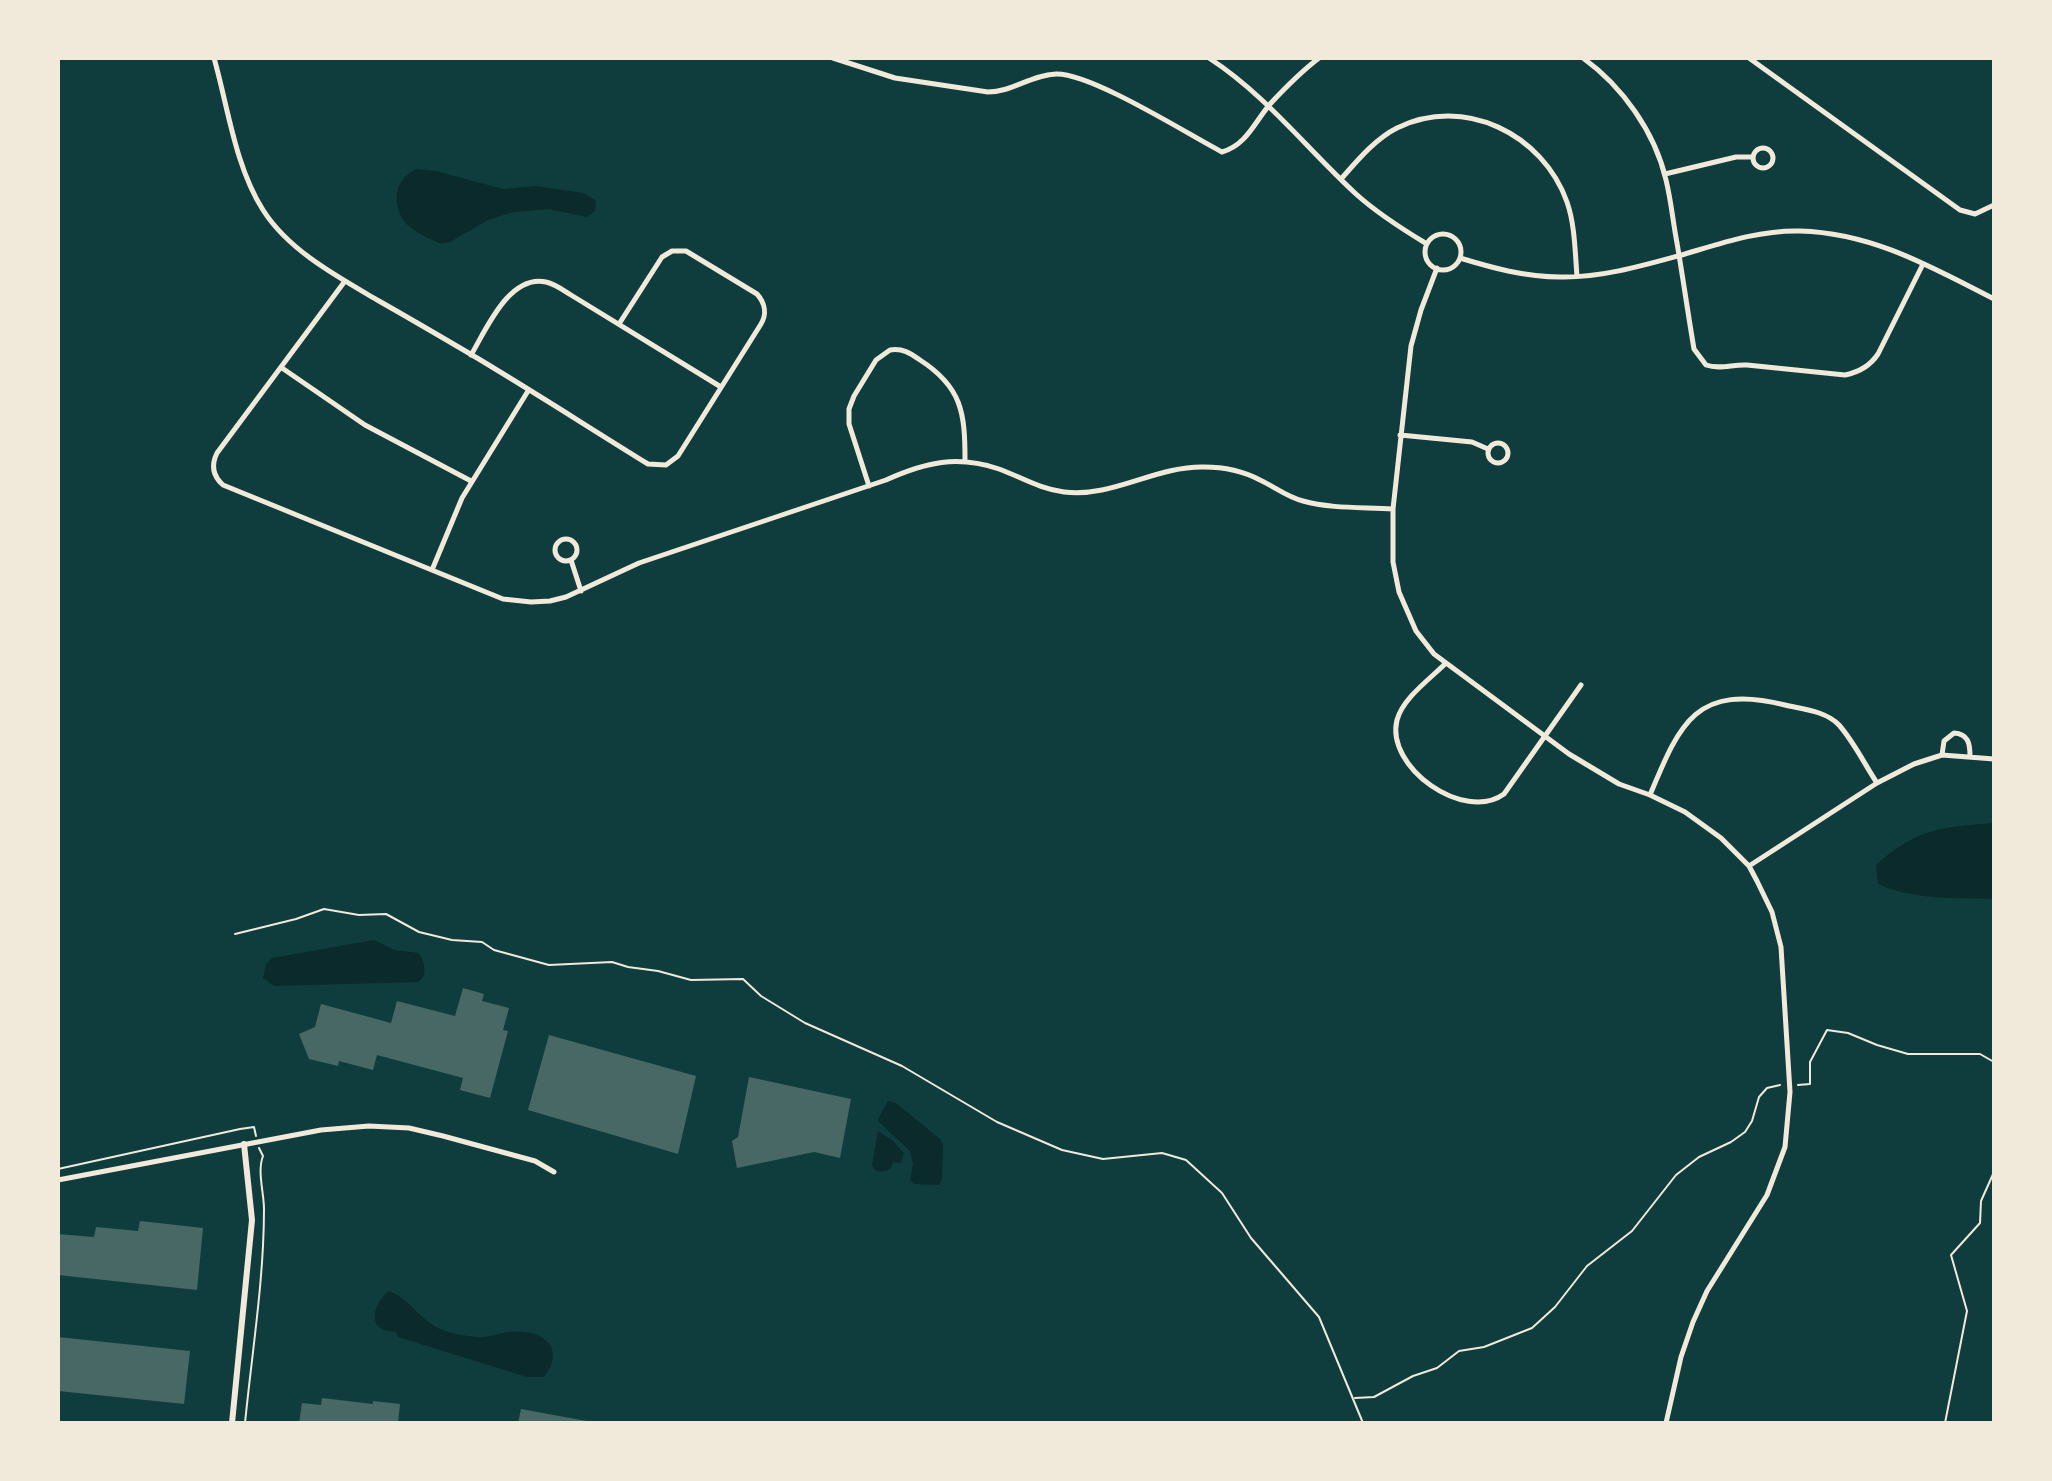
<!DOCTYPE html>
<html>
<head>
<meta charset="utf-8">
<style>
  body { margin:0 }
  #map { position:relative; width:2052px; height:1481px; overflow:hidden; background:#0f3d3e; font-family:"Titillium Web",sans-serif }
  canvas { display:block }
  .frame { position:absolute; inset:0; border:60px solid #f1e9da; pointer-events:none }
</style>
</head>
<body>
<div id="map">
<canvas width="2052" height="1481"></canvas>
<div class="frame"></div>
</div>
<script>
const ctx = document.querySelector('canvas').getContext('2d');
ctx.lineJoin = 'round';
function paint(path, color) {
  ctx.fillStyle = color;
  ctx.fill(path, 'evenodd');
}
function strokePath(path, color, width, dash) {
  ctx.strokeStyle = color;
  ctx.lineWidth = width;
  ctx.lineCap = dash ? 'butt' : 'round';
  ctx.setLineDash(dash || []);
  ctx.stroke(path);
}
paint(new Path2D(`
  M417,169L436,171L503,189L536,186L584,193L596,201L595,211L586,217L549,209L513,212L488,220L450,242L441,244C431,239 420,235 411,228C391,212 391,179 417,169Z
  M1994,823V899C1957,898 1913,900 1878,884L1876,865C1917,828 1942,827 1994,823Z
  M374,940L394,950L419,953C425,962 428,976 418,982L274,986L263,978L266,964L272,958Z
  M888,1101L896,1103L940,1139L943,1144L942,1179L939,1185L914,1184L910,1180L913,1164L910,1151L879,1122L878,1119Z
  M878,1131L893,1141L904,1153L901,1163L893,1162L891,1168C885,1173 875,1174 872,1165Z
  M389,1291C410,1299 420,1320 440,1329C452,1334 465,1336 477,1337C489,1338 498,1333 509,1332C540,1328 568,1346 544,1377H527L398,1337L396,1332C392,1331 388,1331 384,1330C366,1323 378,1298 389,1291Z`), '#0a2a2b');
paint(new Path2D(`
  M463,988L484,994L482,1001L509,1008L503,1030L508,1031L490,1098L460,1090L463,1078L377,1055L373,1070L339,1061L338,1066L309,1059L299,1034L315,1027L321,1004L391,1023L397,1001L455,1016Z
  M549,1035L696,1076L678,1154L528,1110Z
  M749,1077L851,1099L840,1158L814,1152L737,1168L732,1141L738,1137Z
  M140,1221L203,1228L197,1290L58,1275V1234L94,1237L96,1227L138,1231Z
  M58,1337L190,1351L184,1404L58,1391Z
  M322,1398L373,1404V1401L400,1404L398,1423H299L302,1403L321,1405Z
  M521,1409L592,1422V1423H518Z`), '#486865');
strokePath(new Path2D(`
  M235,934L296,919L324,909L359,915L386,914L419,932L452,940L482,942L494,950L549,965L612,962L628,967L658,971L691,980L743,979L761,996L805,1023L902,1066L997,1122L1062,1150L1103,1159L1162,1153L1186,1160L1222,1193L1251,1238L1319,1317L1363,1423
  M1798,1085L1810,1084V1062L1827,1030L1848,1033L1877,1045L1908,1054H1980L1994,1062
  M58,1169L240,1129L254,1127L256,1136
  M1355,1398L1374,1397L1413,1376L1437,1368L1459,1351L1484,1347L1532,1328L1555,1307L1587,1266L1632,1231L1676,1175L1699,1157L1731,1142L1745,1132L1752,1121L1759,1097L1767,1088L1780,1085
  M245,1423C252,1352 264,1280 264,1209C264,1193 257,1171 263,1156L259,1148
  M1945,1423L1967,1311L1951,1255L1980,1223L1981,1201L1994,1172`), '#f1e9da', 2);
strokePath(new Path2D(`
  M214,58C228,107 235,166 263,210C289,251 338,277 379,301C409,318 438,335 467,352C528,388 588,427 648,464L666,465L678,456L761,324C767,314 765,303 757,294L686,251H672L662,257L619,324
  M833,58L895,78L988,92C1012,92 1031,75 1056,74C1091,73 1186,133 1222,152C1247,145 1255,121 1271,103C1286,87 1302,71 1319,58
  M1209,58C1266,95 1307,149 1356,194C1378,214 1402,229 1427,244
  M1583,58C1622,86 1655,132 1666,180C1671,200 1673,222 1677,243C1683,278 1688,314 1694,349L1706,365C1720,370 1733,364 1747,365L1845,375C1860,372 1870,366 1878,354L1923,264
  M1749,58L1960,210L1975,214L1994,205
  M1753 158a10 10 0 1 1 20 0a10 10 0 1 1-20 0Z
  M1665,174L1736,157H1753
  M1341,179C1357,161 1375,139 1397,128C1464,95 1543,134 1567,202C1575,225 1575,252 1577,276
  M1425 252a18 18 0 1 1 36 0a18 18 0 1 1-36 0Z
  M1460,258C1493,268 1525,277 1560,277C1601,278 1645,265 1685,254C1722,243 1760,230 1800,231C1873,233 1931,267 1994,299
  M1437,268L1421,310L1411,346L1393,509V562L1399,592L1416,631L1434,654L1569,754L1619,784L1650,795L1685,812L1721,838L1749,866L1757,881L1772,912L1781,947L1790,1092L1785,1147L1767,1195L1707,1291L1693,1322L1681,1357L1666,1423
  M345,281L217,453C211,465 213,476 223,485L503,599L531,602L550,601L566,597L639,563L886,480C926,462 957,455 999,469C1021,477 1040,489 1064,492C1113,498 1155,466 1204,467C1223,467 1243,471 1260,480C1275,487 1287,497 1303,501C1331,509 1364,507 1393,509
  M471,355C486,330 509,274 546,282C555,284 563,290 571,295L721,387
  M282,368L365,425L471,481
  M1400,435L1472,442L1488,449
  M1488 453a10 10 0 1 1 20 0a10 10 0 1 1-20 0Z
  M869,486L849,424V409L854,396L876,360L890,350C903,348 910,353 920,360C962,387 965,413 965,460
  M555 550a11 11 0 1 1 22 0a11 11 0 1 1-22 0Z
  M571,560L581,591
  M432,570L462,498L528,391
  M1446,663C1430,679 1403,698 1397,720C1385,767 1464,823 1504,794L1581,685
  M1942,755L1944,741L1954,733C1968,734 1970,743 1970,756
  M1650,795C1680,723 1696,683 1785,705C1802,709 1826,711 1839,725C1854,742 1865,765 1877,783
  M1749,866L1877,783L1914,764L1942,755L1994,759
  M58,1180L321,1130L369,1126L409,1128L443,1136L535,1161L554,1172`), '#f1e9da', 5);
strokePath(new Path2D(`
  M232,1423L252,1220L244,1144`), '#f1e9da', 6);
</script>
</body>
</html>
